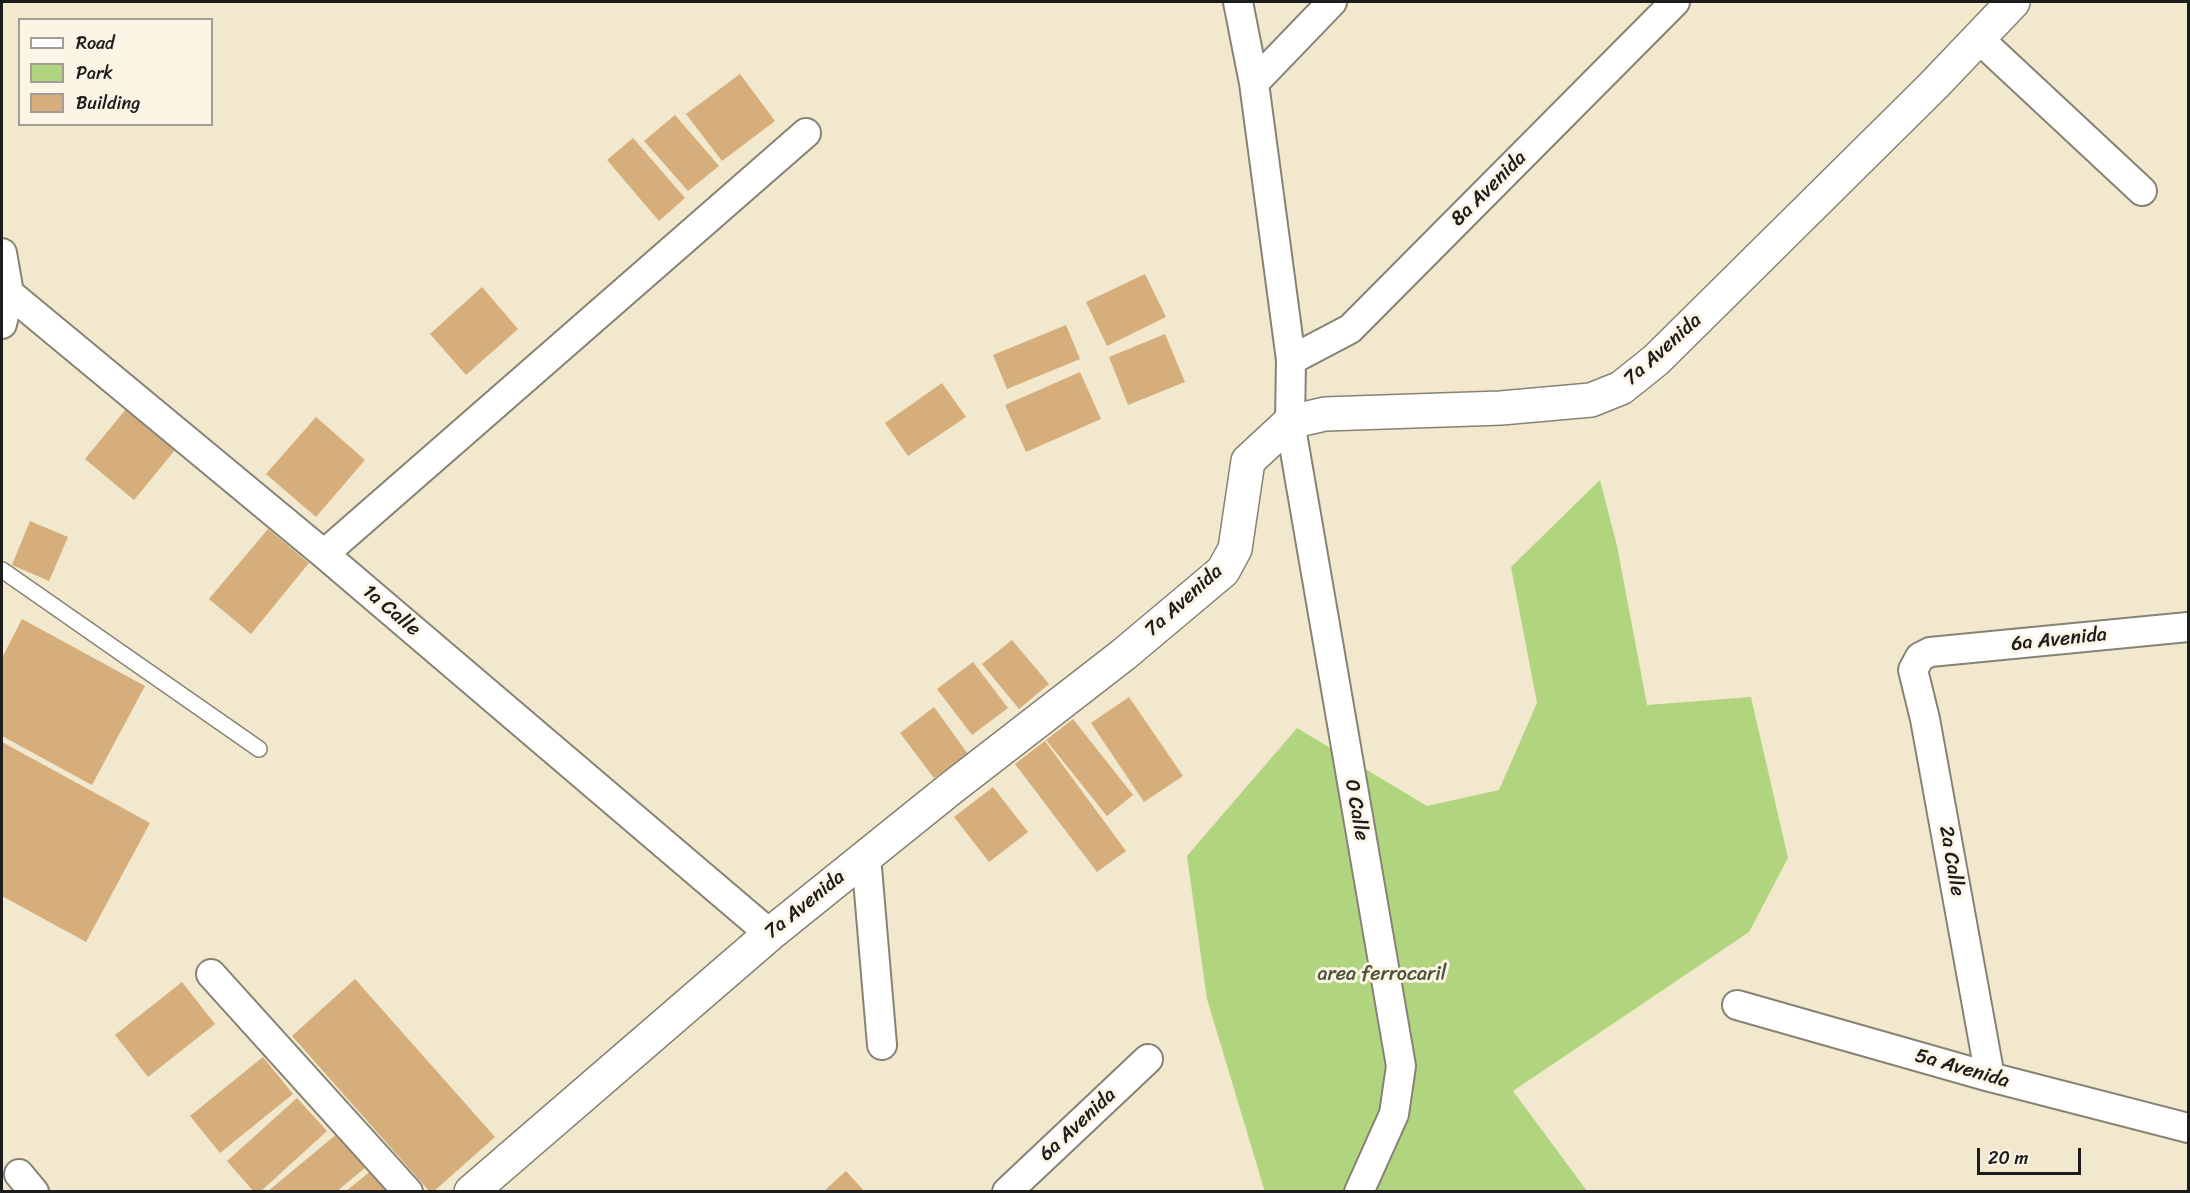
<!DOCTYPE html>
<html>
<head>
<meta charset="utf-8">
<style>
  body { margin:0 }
  #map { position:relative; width:2190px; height:1193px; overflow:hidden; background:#f1e8cd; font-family:Sriracha,sans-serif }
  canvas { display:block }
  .frame { position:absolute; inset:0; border:3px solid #1c1c1c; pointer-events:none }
  .legend { position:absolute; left:18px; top:18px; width:195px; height:108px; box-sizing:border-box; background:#fcf5e5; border:2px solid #a29e95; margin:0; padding:8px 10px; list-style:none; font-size:18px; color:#1c1c1c }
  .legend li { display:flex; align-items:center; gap:12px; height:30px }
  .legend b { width:30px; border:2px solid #a29e95 }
  .scale { position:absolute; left:1977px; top:1148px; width:104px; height:27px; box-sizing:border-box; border:3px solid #1c1c1c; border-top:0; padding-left:8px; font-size:18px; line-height:21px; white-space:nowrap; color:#1c1c1c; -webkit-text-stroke:4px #fcf5e5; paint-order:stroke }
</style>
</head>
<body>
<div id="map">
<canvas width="2190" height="1193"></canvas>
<div class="frame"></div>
<ul class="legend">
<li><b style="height:8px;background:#fff"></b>Road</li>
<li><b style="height:16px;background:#b1d57e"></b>Park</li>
<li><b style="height:16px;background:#d6ae7c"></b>Building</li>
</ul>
<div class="scale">20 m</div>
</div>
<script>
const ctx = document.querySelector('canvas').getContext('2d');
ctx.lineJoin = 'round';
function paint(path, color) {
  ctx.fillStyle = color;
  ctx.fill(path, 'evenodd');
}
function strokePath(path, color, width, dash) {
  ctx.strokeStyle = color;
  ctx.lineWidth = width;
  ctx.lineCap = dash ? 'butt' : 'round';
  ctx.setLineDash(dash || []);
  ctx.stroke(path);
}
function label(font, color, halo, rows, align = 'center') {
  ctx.font = font + ' Sriracha,sans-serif';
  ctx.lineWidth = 6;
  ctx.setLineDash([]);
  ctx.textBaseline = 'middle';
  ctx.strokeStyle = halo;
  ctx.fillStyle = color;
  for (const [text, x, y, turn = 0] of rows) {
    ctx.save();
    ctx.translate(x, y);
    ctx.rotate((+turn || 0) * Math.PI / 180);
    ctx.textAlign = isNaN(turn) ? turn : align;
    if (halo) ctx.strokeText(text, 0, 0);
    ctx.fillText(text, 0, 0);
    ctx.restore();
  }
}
paint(new Path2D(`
  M1600,480L1617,546L1647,705L1751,697L1788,858L1749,932L1513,1091L1587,1191L1265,1192L1207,999L1187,856L1297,728L1427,806L1499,790L1537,703L1511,567Z`), '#b1d57e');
paint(new Path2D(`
  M740,74L775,121L722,161L686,114Z
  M675,115L719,166L688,191L644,141Z
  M633,138L685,198L659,221L607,160Z
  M1145,274L1166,317L1107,346L1086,302Z
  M482,287L518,329L466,375L430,334Z
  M1066,325L1080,359L1007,389L993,355Z
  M1165,334L1185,382L1128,405L1109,357Z
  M1080,372L1101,419L1026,452L1005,405Z
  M942,383L966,417L908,456L885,423Z
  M126,409L175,450L134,500L85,459Z
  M316,417L365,460L316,517L266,474Z
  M30,521L68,537L49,581L12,565Z
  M268,529L309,563L251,634L209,599Z
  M22,619L145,686L92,785L2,736V658Z
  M1012,640L1049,684L1019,709L982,664Z
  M973,662L1008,708L972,735L937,689Z
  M1129,697L1183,776L1144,802L1091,723Z
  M934,707L968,754L934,778L900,733Z
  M1073,719L1133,795L1107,816L1046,740Z
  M1045,741L1126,851L1097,872L1015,764Z
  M2,742L150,823L86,942L2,896Z
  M993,787L1028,832L989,862L954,817Z
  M355,979L495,1137L433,1192H430L292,1036Z
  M182,982L215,1024L148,1077L115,1035Z
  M263,1057L293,1094L220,1153L190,1116Z
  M297,1098L327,1131L260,1192H254L227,1161Z
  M338,1133L366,1167L336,1192H267Z
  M372,1170L389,1192H345Z
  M846,1171L865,1192H823Z`), '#d6ae7c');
const lane = new Path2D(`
  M2,570L259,749`);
const street = new Path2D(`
  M1238,2L1254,83L1291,360L1290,422L1401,1066L1394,1114L1359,1192
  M1978,38L2142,191
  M1254,83L1332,2
  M2,253L9,293L2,324
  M9,293L324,554L770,934
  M1291,360L1350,329L1675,2
  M324,554L806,133
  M866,856L882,1045
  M211,974L408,1192
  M1737,1005L1990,1077L2188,1128
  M1990,1077L1925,719L1913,670L1920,657L1930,652L2188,627
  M19,1174L34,1192
  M1007,1192L1148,1059`);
const secondary = new Path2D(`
  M471,1192L770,934L950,789L1123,655L1223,571L1235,549L1248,461L1290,422L1325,414L1501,408L1591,400L1621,388L1656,360L1934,85L2013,2`);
strokePath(lane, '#868274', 18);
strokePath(street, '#868274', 32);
strokePath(secondary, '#868274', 36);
strokePath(lane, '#fff', 15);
strokePath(street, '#fff', 28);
strokePath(secondary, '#fff', 33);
label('20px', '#1c1c1c', '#fcf5e5', [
  ["8a Avenida",1489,189,-45],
  ["7a Avenida",1663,350,-42],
  ["7a Avenida",1184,601,-42],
  ["1a Calle",391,611,40],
  ["6a Avenida",2059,640,-6],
  ["0 Calle",1356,810,80],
  ["2a Calle",1951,861,80],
  ["7a Avenida",805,905,-39],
  ["5a Avenida",1962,1069,16],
  ["6a Avenida",1078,1125,-43]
]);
label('20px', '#495439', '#fcf5e5', [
  ["area ferrocaril",1382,975]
]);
</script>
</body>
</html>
